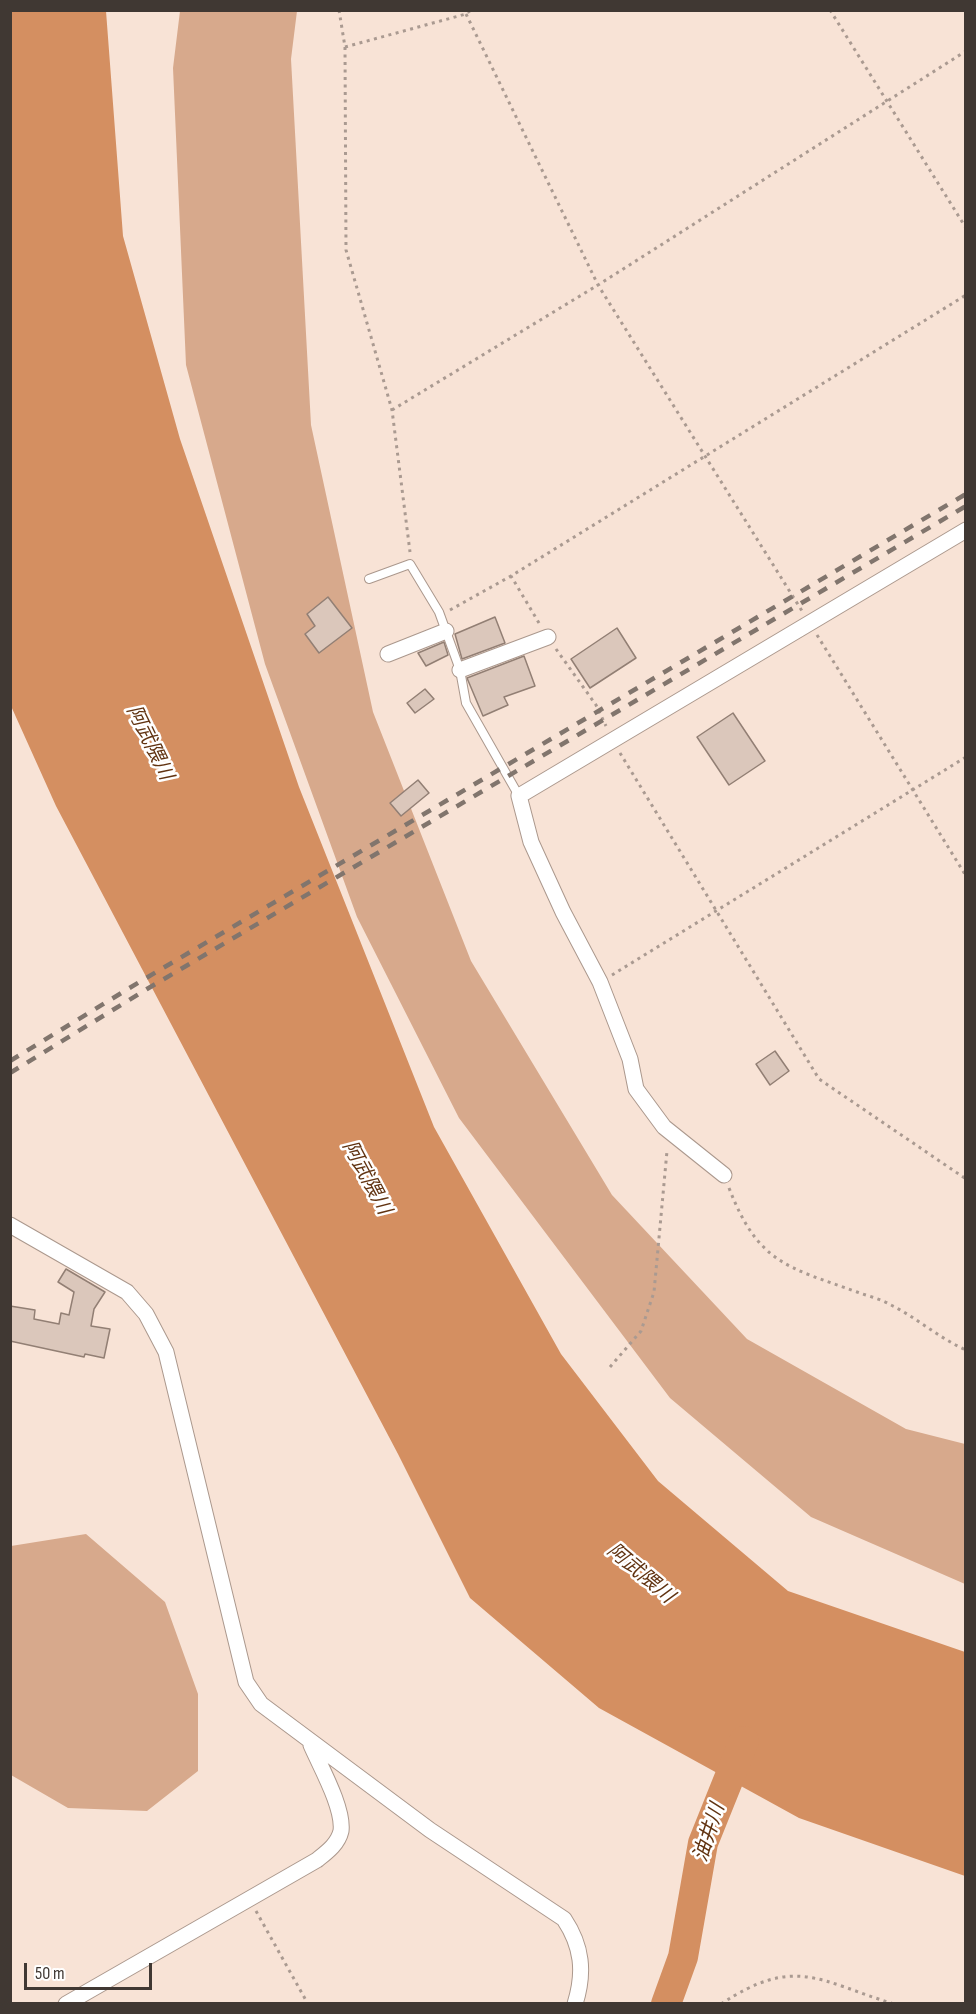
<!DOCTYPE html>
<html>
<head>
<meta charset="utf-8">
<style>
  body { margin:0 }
  #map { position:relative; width:976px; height:2014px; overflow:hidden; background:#f8e3d6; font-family:"Sofia Sans Condensed",sans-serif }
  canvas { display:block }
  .frame { position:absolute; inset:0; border:12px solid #403833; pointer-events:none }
  .scale { position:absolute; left:24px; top:1963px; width:128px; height:27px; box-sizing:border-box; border:3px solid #403833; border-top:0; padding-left:8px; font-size:18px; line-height:21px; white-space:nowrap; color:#403833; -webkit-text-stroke:4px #fff; paint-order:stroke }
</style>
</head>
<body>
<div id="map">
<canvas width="976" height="2014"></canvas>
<div class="frame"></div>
<div class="scale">50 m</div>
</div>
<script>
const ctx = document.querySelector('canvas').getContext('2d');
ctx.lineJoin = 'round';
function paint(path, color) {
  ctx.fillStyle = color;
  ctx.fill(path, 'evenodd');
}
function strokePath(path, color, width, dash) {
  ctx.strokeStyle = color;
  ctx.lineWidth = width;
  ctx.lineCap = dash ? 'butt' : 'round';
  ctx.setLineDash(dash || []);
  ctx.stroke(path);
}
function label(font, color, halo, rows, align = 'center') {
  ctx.font = font + ' "Sofia Sans Condensed","Noto Sans JP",sans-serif';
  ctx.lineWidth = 5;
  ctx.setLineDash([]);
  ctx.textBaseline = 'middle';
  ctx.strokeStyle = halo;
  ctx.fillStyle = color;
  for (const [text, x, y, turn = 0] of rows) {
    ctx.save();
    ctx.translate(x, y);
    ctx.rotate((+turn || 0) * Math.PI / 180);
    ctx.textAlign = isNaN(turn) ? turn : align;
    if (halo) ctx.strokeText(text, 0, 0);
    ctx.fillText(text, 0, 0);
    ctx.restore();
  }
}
paint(new Path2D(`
  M180,11H297L291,59L311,425L373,712L471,961L612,1195L747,1339L906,1429L965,1444V1584L811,1517L670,1398L459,1118L357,917L265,664L186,365L173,68Z
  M86,1534L165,1602L198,1694V1771L147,1811L68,1808L11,1775V1546Z`), '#d7a98c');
paint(new Path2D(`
  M10,11H106L123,236L180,439L299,787L434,1127L561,1354L658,1481L788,1591L965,1652V1876L799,1818L599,1708L470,1598L398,1454L56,806L11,706Z`), '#d48f61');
strokePath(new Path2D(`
  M666,2004L683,1957L703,1843L744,1741`), '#d48f61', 30);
const building = new Path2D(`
  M328,597L352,628L319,653L305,634L315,626L307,614Z
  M495,617L505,643L462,659L455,634Z
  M617,628L636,658L590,688L571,659Z
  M444,642L448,655L426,666L418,653Z
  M524,656L535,686L504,697L508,705L483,716L467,678Z
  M425,689L434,699L415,713L407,703Z
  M733,713L765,761L729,785L697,737Z
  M418,780L429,793L401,816L390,803Z
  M775,1051L789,1071L770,1085L756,1064Z
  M66,1269L105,1292L94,1309L91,1326L110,1329L104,1358L85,1354L84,1357L10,1341V1306L35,1310L34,1319L59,1324L61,1313L69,1315L74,1292L58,1282Z`);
paint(building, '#dbc7bb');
strokePath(building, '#927f74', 1.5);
const lane = new Path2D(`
  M369,579L410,564L439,612L460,670L466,703L519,796`);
const street = new Path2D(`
  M388,654L446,631
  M460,670L548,637
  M724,1175L664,1127L636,1089L630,1059L600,982L563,912L531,842L519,796L966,530
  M10,1225L127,1292L146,1314L166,1352L246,1682L261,1704L430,1830L564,1919C582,1946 585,1972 575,2004
  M66,2004L317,1860C327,1852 338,1844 341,1831C344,1808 320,1766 311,1745`);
strokePath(lane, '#ab988d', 10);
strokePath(street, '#ab988d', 17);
strokePath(new Path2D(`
  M339,10L345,47L346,250L392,410L410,552
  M830,10L966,228
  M466,14L598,285L802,611
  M345,47L466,14L471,10
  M392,410L598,285L966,51
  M450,610L511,576
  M539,623L511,576L966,295
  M817,635L966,876
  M556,649L596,705L606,726
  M620,753L819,1079L966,1179
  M612,975L966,757
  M729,1188C758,1263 787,1267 857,1292C868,1296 881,1299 891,1305C917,1318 939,1338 966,1350
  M610,1367L641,1331L654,1292L667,1151
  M256,1911L308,2004
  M721,2004C795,1955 819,1981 894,2004`), '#aa9a91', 3, [3, 4.5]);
strokePath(lane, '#fff', 8);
strokePath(street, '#fff', 15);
strokePath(new Path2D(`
  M10,1061L141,981L966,494
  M10,1073L147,989L966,506`), '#81756d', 4.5, [10, 10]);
label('italic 20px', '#613311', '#fff', [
  ["阿武隈川",149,743,64],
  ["阿武隈川",366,1178,62],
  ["阿武隈川",640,1574,40],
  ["油井川",710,1833,-72]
]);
</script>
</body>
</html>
